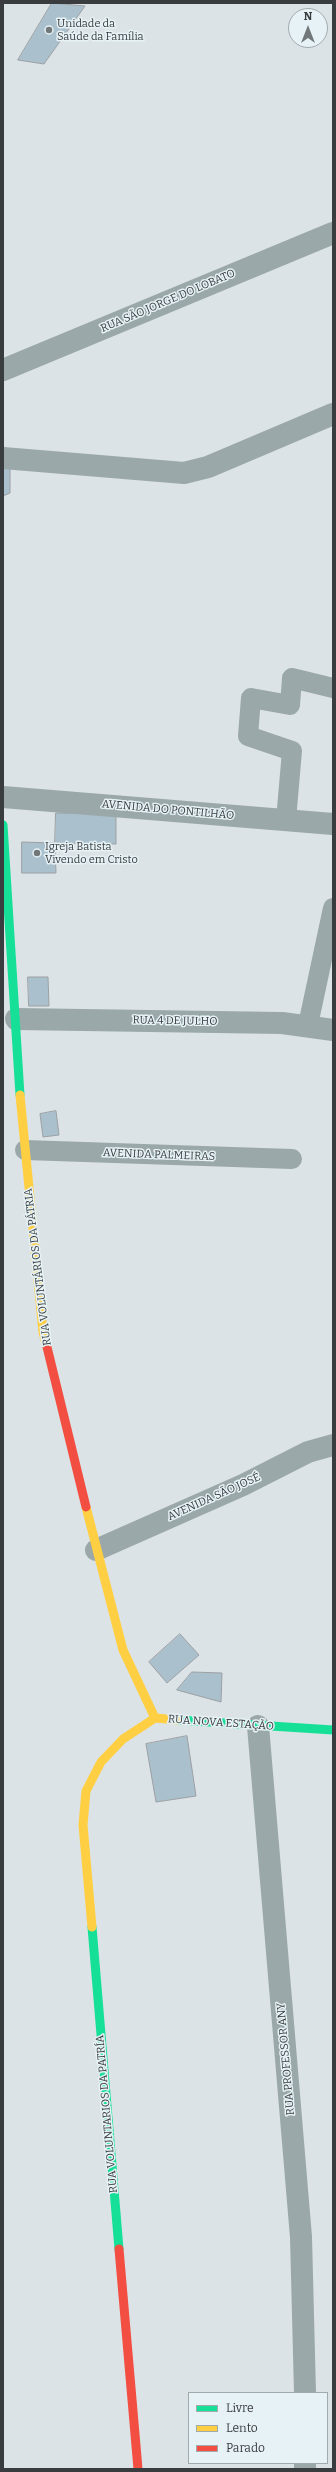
<!DOCTYPE html>
<html>
<head>
<meta charset="utf-8">
<style>
  body { margin:0 }
  #map { position:relative; width:336px; height:2472px; overflow:hidden; background:#dce3e6; font-family:Bitter,serif }
  canvas { display:block }
  .frame { position:absolute; inset:0; border:4px solid #393d3f; pointer-events:none }
  .legend { position:absolute; left:188px; top:2392px; width:140px; height:72px; box-sizing:border-box; background:#e6f2f6; border:1px solid #a1aaad; margin:0; padding:5px 7px; list-style:none; font-size:12px; color:#393d3f }
  .legend li { display:flex; align-items:center; gap:8px; height:20px }
  .legend b { width:20px; border:1px solid #a1aaad }
  .north { position:absolute; left:288px; top:8px; width:40px; height:40px; box-sizing:border-box; background:#e6f2f6; border:1px solid #a1aaad; border-radius:50%; rotate:0deg; font-size:11px; font-weight:700; line-height:16px; text-align:center; color:#393d3f }
  .north::after { content:''; display:block; margin:auto; width:14px; height:18px; background:#727779; clip-path:polygon(50% 0,100% 100%,50% 72%,0 100%) }
</style>
</head>
<body>
<div id="map">
<canvas width="336" height="2472"></canvas>
<div class="frame"></div>
<ul class="legend">
<li><b style="height:5px;background:#16e098"></b>Livre</li>
<li><b style="height:5px;background:#ffcf43"></b>Lento</li>
<li><b style="height:5px;background:#f24e42"></b>Parado</li>
</ul>
<div class="north">N</div>
</div>
<script>
const ctx = document.querySelector('canvas').getContext('2d');
ctx.lineJoin = 'round';
function paint(path, color) {
  ctx.fillStyle = color;
  ctx.fill(path, 'evenodd');
}
function strokePath(path, color, width, dash) {
  ctx.strokeStyle = color;
  ctx.lineWidth = width;
  ctx.lineCap = dash ? 'butt' : 'round';
  ctx.setLineDash(dash || []);
  ctx.stroke(path);
}
function label(font, color, halo, rows, align = 'center') {
  ctx.font = font + ' Bitter,serif';
  ctx.lineWidth = 3;
  ctx.setLineDash([]);
  ctx.textBaseline = 'middle';
  ctx.strokeStyle = halo;
  ctx.fillStyle = color;
  for (const [text, x, y, turn = 0] of rows) {
    ctx.save();
    ctx.translate(x, y);
    ctx.rotate((+turn || 0) * Math.PI / 180);
    ctx.textAlign = isNaN(turn) ? turn : align;
    if (halo) ctx.strokeText(text, 0, 0);
    ctx.fillText(text, 0, 0);
    ctx.restore();
  }
}
const building = new Path2D(`
  M52,3L85,6L44,64L18,60Z
  M3,462H10V493L3,496Z
  M56,813L116,814V844L55,843Z
  M22,842L55,843L56,873H22Z
  M28,977H48L49,1006H29Z
  M56,1111L59,1135L43,1137L40,1114Z
  M180,1634L199,1655L167,1683L149,1662Z
  M192,1672L222,1673L221,1702L177,1690Z
  M187,1736L196,1796L156,1802L146,1744Z`);
paint(building, '#abc0cd');
strokePath(building, '#9ca0a3', 1);
strokePath(new Path2D(`
  M286,820L292,751L248,736L251,698L290,705L292,678L333,688
  M308,1025L333,908
  M25,1150L292,1159`), '#9aa8aa', 20);
strokePath(new Path2D(`
  M3,370L333,233
  M3,458L184,473L208,467L333,414
  M3,797L333,824
  M16,1019L282,1023L333,1030
  M96,1550L243,1485L308,1452L333,1445
  M258,1726L301,2237L305,2393
  M305,2469V2463`), '#9aa8aa', 22);
strokePath(new Path2D(`
  M3,825L20,1095
  M178,1720L333,1730
  M92,1927L119,2249`), '#16e098', 9);
strokePath(new Path2D(`
  M20,1095L43,1332L47,1347
  M86,1507L123,1650L155,1718
  M92,1927L83,1825L86,1791L101,1762L123,1739L155,1718L178,1720`), '#ffcf43', 9);
strokePath(new Path2D(`
  M47,1347L86,1507
  M119,2249L138,2469`), '#f24e42', 9);
for (const [x, y, r, color] of [
  [49,30,4,"#727779"],
  [37,853,4,"#727779"]
]) {
  const dot = new Path2D();
  dot.arc(x, y, r, 0, 2 * Math.PI);
  ctx.fillStyle = color;
  ctx.fill(dot);
  strokePath(dot, '#e6f2f6', 1.5);
}
label('11px', '#393d3f', '#e6f2f6', [
  ["Unidade da",57,24],
  ["Saúde da Família",57,37],
  ["Igreja Batista",45,847],
  ["Vivendo em Cristo",45,860]
], 'left');
label('11px', '#393d3f', '#e6f2f6', [
  ["RUA SÃO JORGE DO LOBATO",168,301,-23],
  ["AVENIDA DO PONTILHÃO",168,810,5],
  ["RUA 4 DE JULHO",175,1021,1],
  ["AVENIDA PALMEIRAS",159,1155,2],
  ["RUA VOLUNTÁRIOS DA PÁTRIA",38,1267,-97],
  ["AVENIDA SÃO JOSÉ",214,1497,-24],
  ["RUA NOVA ESTAÇÃO",221,1723,4],
  ["RUA PROFESSOR ANY",286,2059,-95],
  ["RUA VOLUNTARIOS DA PATRÍA",107,2114,-95]
]);
</script>
</body>
</html>
